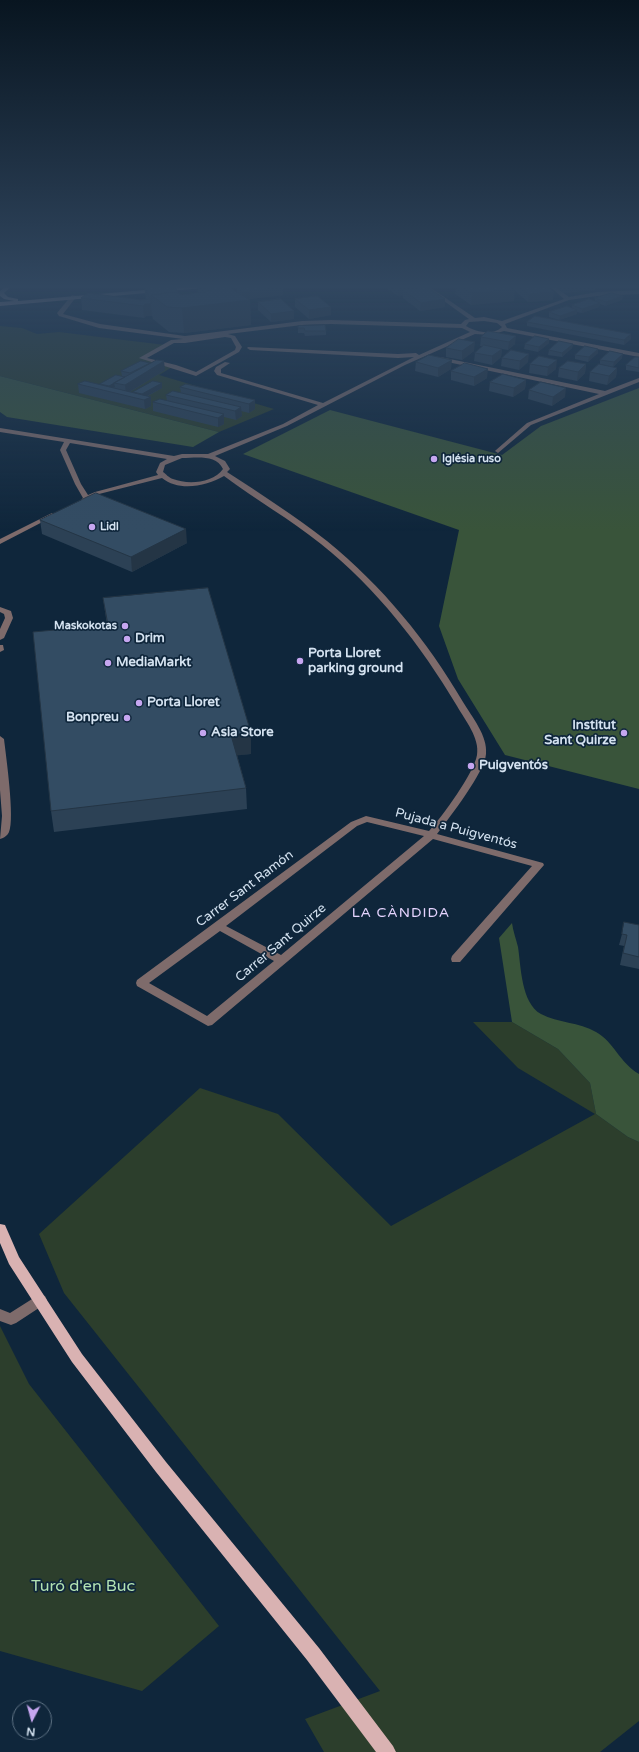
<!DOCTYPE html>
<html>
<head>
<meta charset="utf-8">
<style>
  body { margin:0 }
  #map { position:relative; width:639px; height:1752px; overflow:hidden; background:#0f263b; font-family:"Varela Round",sans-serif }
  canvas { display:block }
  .north { position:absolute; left:12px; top:1700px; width:40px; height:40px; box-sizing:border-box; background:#0f263b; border:1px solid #5e7284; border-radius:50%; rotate:186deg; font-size:11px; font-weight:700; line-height:16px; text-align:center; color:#d5e3f1 }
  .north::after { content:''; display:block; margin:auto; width:14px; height:18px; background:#c6a6f0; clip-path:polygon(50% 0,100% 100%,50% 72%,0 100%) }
</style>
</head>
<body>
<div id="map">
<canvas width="639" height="1752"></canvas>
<div class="north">N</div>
</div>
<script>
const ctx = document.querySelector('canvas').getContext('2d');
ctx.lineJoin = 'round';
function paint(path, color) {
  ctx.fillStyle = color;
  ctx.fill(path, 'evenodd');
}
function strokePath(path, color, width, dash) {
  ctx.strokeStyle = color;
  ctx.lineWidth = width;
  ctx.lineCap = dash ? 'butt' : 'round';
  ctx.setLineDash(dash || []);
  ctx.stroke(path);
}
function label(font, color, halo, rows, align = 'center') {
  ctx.font = font + ' "Varela Round",sans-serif';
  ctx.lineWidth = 3.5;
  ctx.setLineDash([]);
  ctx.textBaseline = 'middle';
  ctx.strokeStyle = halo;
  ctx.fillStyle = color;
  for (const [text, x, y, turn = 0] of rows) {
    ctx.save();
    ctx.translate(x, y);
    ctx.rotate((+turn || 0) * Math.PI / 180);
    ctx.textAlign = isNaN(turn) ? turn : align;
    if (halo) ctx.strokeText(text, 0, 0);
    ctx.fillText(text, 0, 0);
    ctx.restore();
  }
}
paint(new Path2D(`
  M0,326L22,328L37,334L59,332L165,345L143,358L174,366L159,375L274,409L219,432L0,376Z
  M473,1022H512L558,1049L590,1083L596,1114L628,1137L639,1142V1721L600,1752H324L305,1719L380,1691L64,1293L39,1234L200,1088L278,1114L391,1226L595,1114L518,1068Z
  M0,1326L29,1384L219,1626L142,1691L0,1651Z`), '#2c3e2c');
paint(new Path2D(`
  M0,376L219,432L193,447L7,417L0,412Z
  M639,388V789L505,755L458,679L439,626L459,530L243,454L330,410L502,455L541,426Z
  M512,923C513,931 516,939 518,947C521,966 521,1003 541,1014C558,1023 579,1022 596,1032C614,1042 619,1062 639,1074V1142L628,1137L596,1114L590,1083L558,1049L512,1022L499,938Z`), '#39543a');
paint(new Path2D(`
  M423,286H428L475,318L484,317L502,321L564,299L549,286H554L569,297L597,292L639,290V294L597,296L569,300L505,324L507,328L639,353V357L504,331L491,335L475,334L405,365L287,426L215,456L225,461L230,469L227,472C261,494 295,516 327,541C382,586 427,640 463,702C472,717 488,736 486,754C485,772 449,818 437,834L543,863L544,865L460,962H452L451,959L452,956L532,866L433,839L212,1025L208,1026L137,986L136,983L137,980L351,822L366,816L429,831C442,817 474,773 477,755C480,738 465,720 457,706C420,644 377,589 321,544C290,519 256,500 224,476C207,486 179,492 162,478L99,494L84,502L81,500L83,498L75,484L60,450L64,442L0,432V428L174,456L182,454H208L283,424L318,405L217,375L214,371L216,367L225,362L230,363L221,369V373L323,403L414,357L398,358L250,350L247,348L248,347L398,354L416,353L419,355L470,332L462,328L331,324L302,325L228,334L235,336L242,347L239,352L196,376L139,358L171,340L183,339L99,328L59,316L57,313L72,295L77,296L63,314L100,324L185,336L302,321L331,320L461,324L465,320L469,319ZM484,321L497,323L502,327C493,336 476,332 466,326L469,322ZM225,337L231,338L236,347L235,350L196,372L176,365L147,358L174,343H185ZM70,443L167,459L160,463L156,472L158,475L95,492L88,495L81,484L66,450ZM182,458C196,458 216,454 223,469C213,483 188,485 173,479C169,478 166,474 163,472L165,465ZM367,822L424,836L281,955L226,926L357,826ZM220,931L274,961L207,1016L149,983Z
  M440,357L605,391L639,378V382L531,425L498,453L495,451L496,450L527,423L599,394L438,360L437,359Z
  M52,513L56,515L54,516L0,544V539Z
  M0,607L11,611L13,618L4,638L0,640V629L5,618L4,614L0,612Z
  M0,645H3L4,650L0,652Z
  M0,736L4,739C6,756 15,819 9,832C8,835 4,838 0,839L2,816L0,790Z
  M40,1294L45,1296L47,1300L45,1304L16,1323L11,1325L0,1321V1309L10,1313Z`), '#7e6b6b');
paint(new Path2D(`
  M6,286H12L4,293L8,297L18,299V301L190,286H206L203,288L0,306V302L14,301L4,299L0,296V291Z
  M0,1224L5,1225L19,1257L82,1354L166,1462L319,1648L393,1746L396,1752H376L307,1660L156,1472L72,1362L9,1264L0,1243Z`), '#d9b2b2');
paint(new Path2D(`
  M144,286L178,293L182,295L198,293L197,286H233V289L237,292V286L283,287V295L249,299L250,300L251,325L184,333L169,332L153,319L152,316H146L144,318L82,310L81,298L146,300Z
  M383,286H422V287L445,307L420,311L403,298V295L398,296Z
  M434,286H546L553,300L528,302L514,290V301L471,305L455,294L456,287L438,288Z
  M555,286H596L595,290L564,293Z
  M626,286H639V288H629Z
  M623,296L622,300L605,306L600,304L599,307L582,313L577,312V314L559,320L549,317V312L572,308V305L595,301V298Z
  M295,299L331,315L309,319L295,307Z
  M258,302L294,319L271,322L258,310Z
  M527,322L631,339L624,345L527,326Z
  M298,326L326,331V335L305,336L304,333H298Z
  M488,331L515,344L508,350L502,349L501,357L492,365L474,361L475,353L483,346H480L481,337Z
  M549,343L538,352L524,349L525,344Z
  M573,344L572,348L562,357L548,355L549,350Z
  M446,348L474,351L462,360L446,357Z
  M598,349V353L588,362L575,359V355Z
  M639,357V372L626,370V365Z
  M502,358L528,362L519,370L501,366Z
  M622,358L613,367L600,364V360Z
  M416,362L451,369L438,377L415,371Z
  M530,364L556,369L547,376L529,373Z
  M586,364L585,373L577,381L558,377L559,368Z
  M617,368L616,377L607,385L589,381L590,372Z
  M165,370L130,392H133L162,388L148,396L151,397V406L145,409L79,393L78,384H100L125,377L122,376L121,371Z
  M451,371L487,378L474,386L451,380Z
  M526,380L525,389L513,397L489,391L490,382Z
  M180,387L255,400V409L249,413L241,411L242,416L236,420L224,417V424L218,427L153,411V402L167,401L166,395L181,393Z
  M529,390L565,397L552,406L528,399Z
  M40,520L187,543L132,572L42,534Z
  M103,598L251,754L237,755L246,788L247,809L54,832L51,811L107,625Z
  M639,925V969L620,965L624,946L619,945L622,934Z`), '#2c4155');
paint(new Path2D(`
  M224,286H233V302L250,300L251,325L184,333L182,308Z
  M411,286H422V292L403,290V295L398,296V287Z
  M439,286H456V287L438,288Z
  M565,286H596L595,290L564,293Z
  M630,286H639V288H629Z
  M283,287V295L242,300V292Z
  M515,289L514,301L471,305L472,293Z
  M554,292L553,300L528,302L529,294Z
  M623,296L622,300L605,306L606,302Z
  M445,299V307L420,311L421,303Z
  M600,303L599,307L582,313V309Z
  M145,304H151L152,316H146L144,318L143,306Z
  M331,307V315L309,319V310Z
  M577,310V314L559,320L560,316Z
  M294,311V319L271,322V314Z
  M631,334V339L624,345V340Z
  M516,336L515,344L508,350L509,342Z
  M549,339V343L538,352L539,347Z
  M475,342L474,351L462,360V351Z
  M573,344L572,348L562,357V353Z
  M502,349L501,357L492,365V356Z
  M598,349V353L588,362L589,357Z
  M529,354L528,362L519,370L520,361Z
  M623,354L622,358L613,367L614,362Z
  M452,360L451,369L438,377V368Z
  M557,360L556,369L547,376L548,367Z
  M164,361L165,370L126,394L125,385Z
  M586,364L585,373L577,381L578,372Z
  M617,368L616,377L607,385L609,376Z
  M488,369L487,378L474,386V377Z
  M526,380L525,389L513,397L514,388Z
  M114,383L115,387L109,390V386Z
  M162,383V388L143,398L142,394Z
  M566,388L565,397L552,406L553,397Z
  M151,397V406L145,409L144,400Z
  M255,400V409L249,413V404Z
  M241,407L242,416L236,420L235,411Z
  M224,414V424L218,427V418Z
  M186,529L187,543L132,572L131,557Z
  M251,733V754L232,756L231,735Z`), '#243545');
const building = new Path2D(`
  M144,286H175L178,293L175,292L151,295V304H145L143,306L81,298L88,293L141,300L150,299Z
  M202,286H226L250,300L182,308L167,307L151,295L175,292L182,295L210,291Z
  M237,286H282L283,287L242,292Z
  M395,286H411L398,287Z
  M461,286H510L515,289L472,293Z
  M519,286H546L554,292L529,294Z
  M427,287L445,299L421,303L403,290Z
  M612,293L623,296L606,302L595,298Z
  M317,296L331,307L309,310L295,299Z
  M281,299L294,311L271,314L258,302Z
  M589,299L600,303L582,309L572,305Z
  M567,306L577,310L560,316L549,312Z
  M535,316L631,334L624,340L527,322Z
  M325,325L326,331H305L304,328H298V326Z
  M488,331L516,336L509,342L481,337Z
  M535,336L549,339L539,347L525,344Z
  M459,339L475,342L462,351L446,348Z
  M559,341L573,344L562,353L549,350Z
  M484,345L502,349L492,356L475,353Z
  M585,346L598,349L589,357L575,355Z
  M511,350L529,354L520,361L502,358Z
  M610,351L623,354L614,362L600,360Z
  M429,355L452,360L438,368L416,362Z
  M539,356L557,360L548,367L530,364Z
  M635,357H639V368L626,365Z
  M157,360L164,361L125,385L114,383Z
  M141,361L150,363L130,373L121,371Z
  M568,361L586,364L578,372L559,368Z
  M465,363L488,369L474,377L451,371Z
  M599,364L617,368L609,376L590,372Z
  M503,374L526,380L514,388L490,382Z
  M116,375L125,377L109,386L100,384Z
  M85,381L151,397L144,400L78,384Z
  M153,381L162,383L142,394L133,392Z
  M541,382L566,388L553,397L529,390Z
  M186,384L255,400L249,404L180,387Z
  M173,391L241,407L235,411L166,395Z
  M160,399L224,414L218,418L153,402Z
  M96,493L186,529L131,557L40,520Z
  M208,588L251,733L231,735L246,788L51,811L33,632L108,625L103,598Z
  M624,922L639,925V957L623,953L627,935L622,934Z`);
paint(building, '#334c63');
strokePath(building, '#243545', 1);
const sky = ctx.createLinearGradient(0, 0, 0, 531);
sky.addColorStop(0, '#081520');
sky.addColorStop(0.54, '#314760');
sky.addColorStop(1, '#31476000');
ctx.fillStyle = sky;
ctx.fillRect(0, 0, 639, 531);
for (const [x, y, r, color] of [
  [434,459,4,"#c6a6f0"],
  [92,527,4,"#c6a6f0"],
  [125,626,4,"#c6a6f0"],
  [127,639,4,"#c6a6f0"],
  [300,661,4,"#c6a6f0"],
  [108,663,4,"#c6a6f0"],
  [139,703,4,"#c6a6f0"],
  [127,718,4,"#c6a6f0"],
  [203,733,4,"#c6a6f0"],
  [624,733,4,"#c6a6f0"],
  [471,766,4,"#c6a6f0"]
]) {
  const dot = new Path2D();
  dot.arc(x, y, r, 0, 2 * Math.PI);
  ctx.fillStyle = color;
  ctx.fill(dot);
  strokePath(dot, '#0f263b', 1.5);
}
label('bold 11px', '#d5e3f1', '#0f263b', [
  ["Iglésia ruso",442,459],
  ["Lidl",100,527],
  ["Maskokotas",117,626,"right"]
], 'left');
label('bold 13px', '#d5e3f1', '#0f263b', [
  ["Drim",135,639],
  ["Porta Lloret",308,654],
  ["parking ground",308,669],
  ["MediaMarkt",116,663],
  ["Porta Lloret",147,703],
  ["Bonpreu",119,718,"right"],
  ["Institut",616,726,"right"],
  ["Sant Quirze",616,741,"right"],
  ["Asia Store",211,733],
  ["Puigventós",479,766]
], 'left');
label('13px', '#d5e3f1', '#0f263b', [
  ["Pujada a Puigventós",456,829,15],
  ["Carrer Sant Ramón",245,889,-37],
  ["Carrer Sant Quirze",281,943,-40]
]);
ctx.letterSpacing = '1px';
label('14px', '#e6d4ff', '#0f263b', [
  ["LA CÀNDIDA",401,913]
]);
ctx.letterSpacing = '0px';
label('16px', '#b3e3b3', '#0f263b', [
  ["Turó d'en Buc",83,1587]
]);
</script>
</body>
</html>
